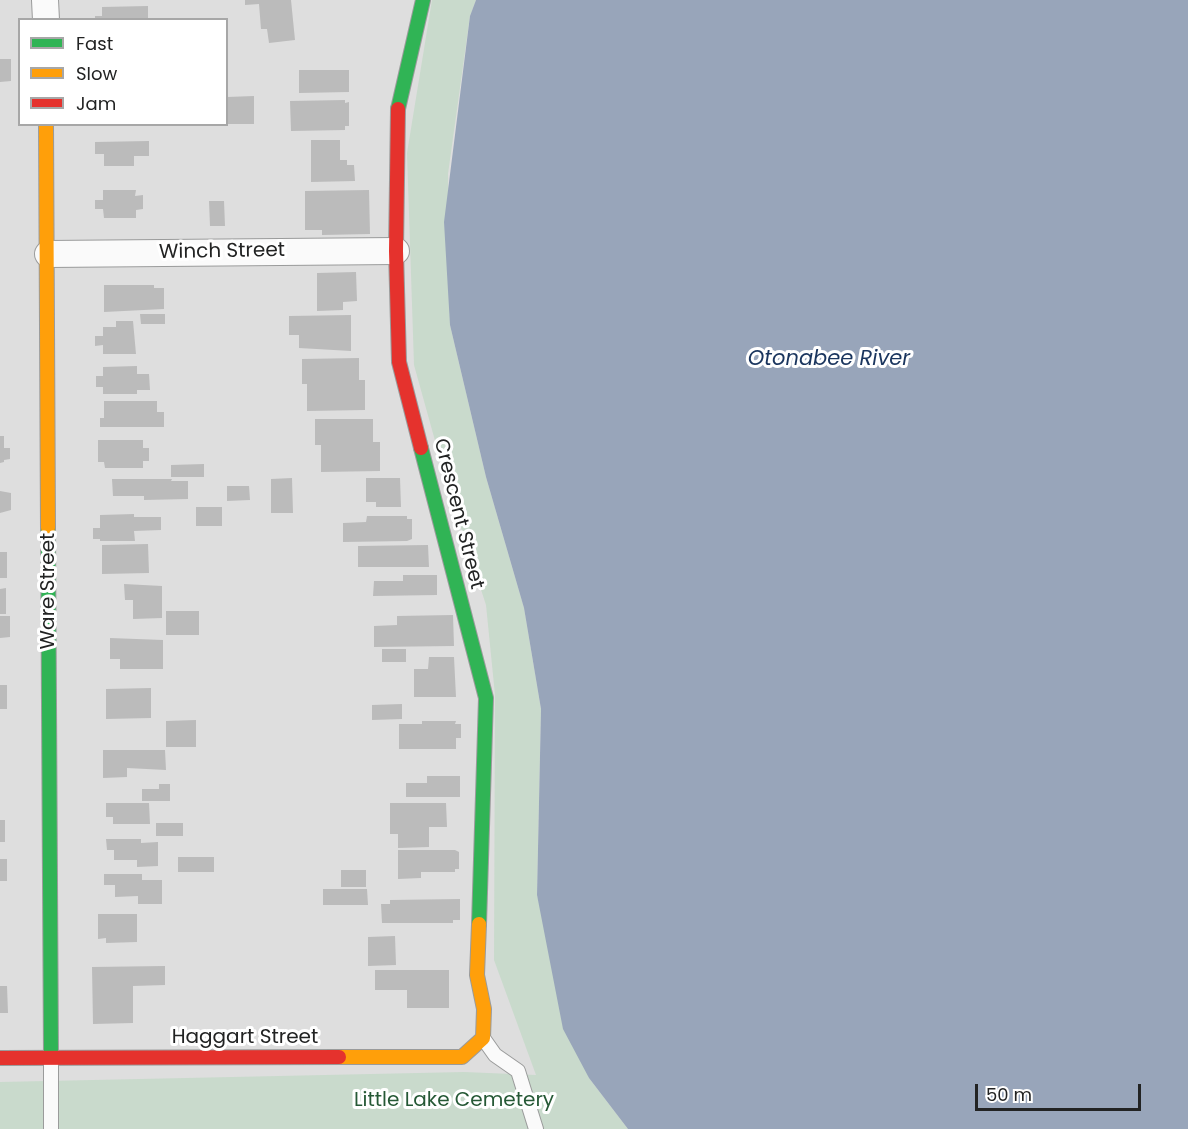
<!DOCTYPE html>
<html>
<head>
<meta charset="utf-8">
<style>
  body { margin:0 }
  #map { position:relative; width:1188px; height:1129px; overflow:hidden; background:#dedede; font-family:Poppins,sans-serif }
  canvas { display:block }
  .legend { position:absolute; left:18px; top:18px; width:210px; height:108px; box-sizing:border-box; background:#fff; border:2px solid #a7a7a7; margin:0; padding:8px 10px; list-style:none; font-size:18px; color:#222323 }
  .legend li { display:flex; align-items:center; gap:12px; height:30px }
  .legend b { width:30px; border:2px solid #a7a7a7 }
  .scale { position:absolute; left:975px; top:1084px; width:166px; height:27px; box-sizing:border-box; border:3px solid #222323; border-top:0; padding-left:8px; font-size:18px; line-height:21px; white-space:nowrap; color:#222323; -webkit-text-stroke:4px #fff; paint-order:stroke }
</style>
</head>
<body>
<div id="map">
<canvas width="1188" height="1129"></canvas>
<ul class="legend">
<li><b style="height:8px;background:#30b455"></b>Fast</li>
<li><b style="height:8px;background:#ff9f0a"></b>Slow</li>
<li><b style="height:8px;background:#e5322d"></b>Jam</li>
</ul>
<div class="scale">50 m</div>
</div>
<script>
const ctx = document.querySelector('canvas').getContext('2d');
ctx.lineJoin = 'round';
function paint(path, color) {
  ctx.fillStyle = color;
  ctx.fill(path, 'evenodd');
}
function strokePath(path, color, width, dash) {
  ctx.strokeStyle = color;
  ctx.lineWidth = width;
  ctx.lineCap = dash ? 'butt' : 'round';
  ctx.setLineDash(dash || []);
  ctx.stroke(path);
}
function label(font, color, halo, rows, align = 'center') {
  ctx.font = font + ' Poppins,sans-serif';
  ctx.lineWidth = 6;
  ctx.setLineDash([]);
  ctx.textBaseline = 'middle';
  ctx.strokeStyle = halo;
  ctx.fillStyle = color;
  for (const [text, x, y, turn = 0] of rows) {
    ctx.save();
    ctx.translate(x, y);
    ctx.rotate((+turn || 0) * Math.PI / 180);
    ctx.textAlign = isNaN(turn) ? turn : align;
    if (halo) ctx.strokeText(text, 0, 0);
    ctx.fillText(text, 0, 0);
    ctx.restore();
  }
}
paint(new Path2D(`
  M432,0H476L470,16L448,174L450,325L486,477L524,608L541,709L537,895L589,1078L628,1129H0V1082L464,1072L536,1075L494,960L495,695L486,605L449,491L414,365L407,153Z`), '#c9dacc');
paint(new Path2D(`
  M476,0H1188V1129H628L589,1078L563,1029L537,895L541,709L524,608L486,477L450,325L444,222L470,16Z`), '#98a5ba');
paint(new Path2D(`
  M245,0H291L295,40L269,43L267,29H261L259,4L245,5Z
  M148,6V20H95V16H102V7Z
  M0,59H11V81L0,82Z
  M299,70H349V92L299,93Z
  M254,96V124H227V97Z
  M345,100V103L349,102V126H345V130L291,131L290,101Z
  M311,140H340V160H347V165H354L355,181L311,182Z
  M149,141V156H134V166H104V154H95V142Z
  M103,190H136L135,196L143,195V209L136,210V218H104L103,209H95V200H103Z
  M369,190L370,234L322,235V230H305V191Z
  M209,201H224L225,226H210Z
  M356,272L357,301L343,302V310L317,311V273Z
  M104,285H154V288H164V309L104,312Z
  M140,314H165V324H141Z
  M351,315V351L299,348V335H289V316Z
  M116,321H133L136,354H103V345L95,346V336H103V327H116Z
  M359,358V380H365V410L307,411V384H302V359Z
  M137,366V374H149L150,390H137V394H103V387H96V376H103V367Z
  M104,401H157V412H164V427H100V418H104Z
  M315,419H373V442H380V471L321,472V445H315Z
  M0,436H4V448H10V459L4,460V462L0,463Z
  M98,440H143V448H149V461H143V468H105L104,462H98Z
  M204,464V477H171V465Z
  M292,478L293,513H271V479Z
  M366,478H400L401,507H376V502H366Z
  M112,479H172L171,481H188V499L144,500V496H113Z
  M227,486H249L250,500L227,501Z
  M0,491L11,493V510L0,513Z
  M196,507H222V526H196Z
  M134,514V517H161V530L134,531L135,541H100V539H93V528H100V515Z
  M367,516H407V519H412V539L407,541L343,542V523L366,522Z
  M148,544L149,573L102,574V545Z
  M428,545L429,567H358V546Z
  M0,552H7V578H0Z
  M403,575H437V595L373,596L374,581H403Z
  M124,584L162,586V618L133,619V600H125Z
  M6,588V614H0V589Z
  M166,611H199V635H166Z
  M453,615L454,646L374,647V626L397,625V616Z
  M0,616H10V637L0,638Z
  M110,638L163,640V669H120V659H110Z
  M382,649H406V662H382Z
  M429,657H454L456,697H414V669H428Z
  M0,685H7V709H0Z
  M151,688V718L106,719V689Z
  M402,704V719L372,720V705Z
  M196,720V747H166V721Z
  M422,721H456L455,724H461V738H456V749H399V724H422Z
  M103,750H165L166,770L127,768V777L103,778Z
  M427,776H460V797H406V783H427Z
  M159,784H170V801H142V789H159Z
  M106,803H149L150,824H113V817H106Z
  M390,803H446L447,827H429V847L398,848V834H390Z
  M0,820H5V842H0Z
  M156,823H183V836H156Z
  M106,839H141V843L158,842V866L137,867V860H114V850H107Z
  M398,850H455L459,852V869H455V872H421V878L398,879Z
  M178,857H214V872H178Z
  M0,859H7V881H0Z
  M341,870H366V887H341Z
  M104,874H142V880H162V904H138V896L115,897V885H104Z
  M323,889H367L368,905H323Z
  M460,899V920H453V923H382L381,904H390V900Z
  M98,914H137V942L106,943V938L98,939Z
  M395,936L396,965L368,966V937Z
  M165,966V985L133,986V1023L93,1024L92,967Z
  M375,970H449V1008H407V990H375Z
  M0,986H7L8,1013H0Z`), '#bbb');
const lane = new Path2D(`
  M483,1038L495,1055L518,1071L536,1129
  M51,1057V1129`);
const street = new Path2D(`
  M45,0L46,20
  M48,254L396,251`);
const fast = new Path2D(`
  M398,109L423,0
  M421,448L486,698L479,924
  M48,528L51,1057`);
const slow = new Path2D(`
  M46,124L48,528
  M339,1057H462L483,1038L484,1009L477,975L479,924`);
const jam = new Path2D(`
  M398,109L396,251L399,362L421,448
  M0,1058L339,1057`);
strokePath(lane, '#9a9b9b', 16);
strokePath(street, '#9a9b9b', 28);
strokePath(fast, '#9a9b9b', 16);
strokePath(slow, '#9a9b9b', 16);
strokePath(jam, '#9a9b9b', 16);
strokePath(lane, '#fafafa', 14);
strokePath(street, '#fafafa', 26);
strokePath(fast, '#30b455', 14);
strokePath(slow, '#ff9f0a', 14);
strokePath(jam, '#e5322d', 14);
label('20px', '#222323', '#fff', [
  ["Winch Street",222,252,-1],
  ["Crescent Street",458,514,76],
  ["Ware Street",49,591,-90],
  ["Haggart Street",245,1038]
]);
label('20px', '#265936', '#fff', [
  ["Little Lake Cemetery",454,1101]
]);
label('italic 21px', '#1a355e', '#fff', [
  ["Otonabee River",829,360]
]);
</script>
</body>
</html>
